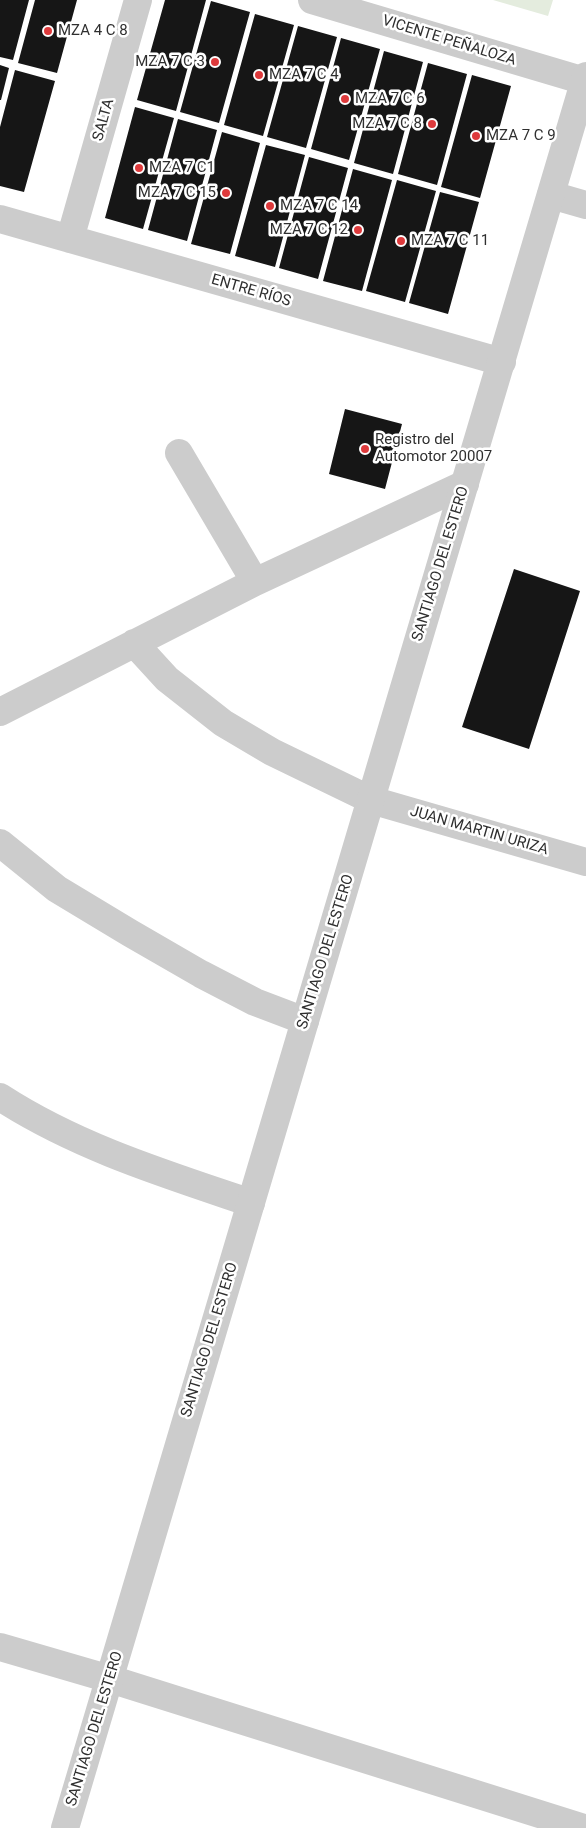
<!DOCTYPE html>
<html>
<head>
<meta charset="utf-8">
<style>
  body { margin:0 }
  canvas { display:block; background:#fff }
</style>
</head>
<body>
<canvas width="586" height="1828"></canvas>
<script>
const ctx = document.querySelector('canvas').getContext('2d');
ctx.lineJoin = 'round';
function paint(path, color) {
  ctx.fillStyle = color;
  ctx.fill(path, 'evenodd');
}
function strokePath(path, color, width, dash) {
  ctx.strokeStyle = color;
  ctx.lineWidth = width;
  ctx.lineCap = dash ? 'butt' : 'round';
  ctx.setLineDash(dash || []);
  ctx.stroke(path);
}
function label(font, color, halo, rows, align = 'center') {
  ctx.font = font + ' Roboto,sans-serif';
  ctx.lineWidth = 5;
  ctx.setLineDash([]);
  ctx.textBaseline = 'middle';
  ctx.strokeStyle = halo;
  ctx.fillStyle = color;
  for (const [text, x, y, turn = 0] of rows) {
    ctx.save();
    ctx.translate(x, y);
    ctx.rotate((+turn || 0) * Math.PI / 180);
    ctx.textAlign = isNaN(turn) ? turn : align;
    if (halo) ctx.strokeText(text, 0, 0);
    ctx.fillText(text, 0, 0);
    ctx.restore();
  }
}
paint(new Path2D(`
  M493,0H553L548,16Z`), '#e4ecde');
paint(new Path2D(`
  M0,0H29L13,60L0,57Z
  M35,0H77L57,73L18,63Z
  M165,0H206L176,111L137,100Z
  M211,1L250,12L219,123L180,112Z
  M255,14L294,25L263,136L224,125Z
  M298,26L337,37L306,148L267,137Z
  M341,38L380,49L349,160L311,149Z
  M384,51L423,62L393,174L354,163Z
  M428,63L467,74L437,185L398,174Z
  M0,65L9,68L1,100H0Z
  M15,70L55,81L24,192L0,186V127Z
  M472,75L511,86L480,198L441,187Z
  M135,107L174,118L143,229L105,218Z
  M178,119L217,130L187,241L148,230Z
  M222,132L260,143L230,254L191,244Z
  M266,145L305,155L275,267L235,256Z
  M309,157L348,168L318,279L279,268Z
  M353,169L392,180L362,291L323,281Z
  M397,180L436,191L405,302L366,291Z
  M440,192L479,202L448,314L409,303Z
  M345,409L402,424L385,489L329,474Z
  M514,569L580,591L529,749L462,727Z`), '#161616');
strokePath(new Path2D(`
  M312,0L585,81
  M551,195L586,205
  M0,219L502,362
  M70,239L138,0
  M179,453L255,582
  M134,643L167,679L223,723L272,752L371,800L586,862
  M0,712L255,582L465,484
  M0,843L57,889L130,933L201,974L255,1002L305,1021
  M0,1097C77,1147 165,1174 251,1203
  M0,1647L110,1679L584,1828`), '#ccc', 28);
strokePath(new Path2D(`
  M65,1828L586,76`), '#ccc', 28);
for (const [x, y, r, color] of [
  [48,31,5,"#de3a3c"],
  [215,62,5,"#de3a3c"],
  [259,75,5,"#de3a3c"],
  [345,99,5,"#de3a3c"],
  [432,124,5,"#de3a3c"],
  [476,136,5,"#de3a3c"],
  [139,168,5,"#de3a3c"],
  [226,193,5,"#de3a3c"],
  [270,206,5,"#de3a3c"],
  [358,230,5,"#de3a3c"],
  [401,241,5,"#de3a3c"],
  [365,449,5,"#de3a3c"]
]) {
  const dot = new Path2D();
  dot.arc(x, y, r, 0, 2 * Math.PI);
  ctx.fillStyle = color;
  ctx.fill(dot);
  strokePath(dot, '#fff', 2);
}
label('15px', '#2f2f2f', '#fff', [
  ["MZA 4 C 8",58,31],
  ["MZA 7 C 3",205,62,"right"],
  ["MZA 7 C 4",269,75],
  ["MZA 7 C 6",355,99],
  ["MZA 7 C 8",422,124,"right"],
  ["MZA 7 C 9",486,136],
  ["MZA 7 C1",149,168],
  ["MZA 7 C 15",216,193,"right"],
  ["MZA 7 C 14",280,206],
  ["MZA 7 C 12",348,230,"right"],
  ["MZA 7 C 11",411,241],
  ["Registro del",375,440],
  ["Automotor 20007",375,457]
], 'left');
label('15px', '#2f2f2f', '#fff', [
  ["VICENTE PEÑALOZA",449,41,17],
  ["SALTA",104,120,-74],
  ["ENTRE RÍOS",251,291,16],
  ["SANTIAGO DEL ESTERO",441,564,-73],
  ["JUAN MARTIN URIZA",479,831,16],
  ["SANTIAGO DEL ESTERO",326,952,-73],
  ["SANTIAGO DEL ESTERO",210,1340,-73],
  ["SANTIAGO DEL ESTERO",95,1729,-73]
]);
</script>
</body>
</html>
